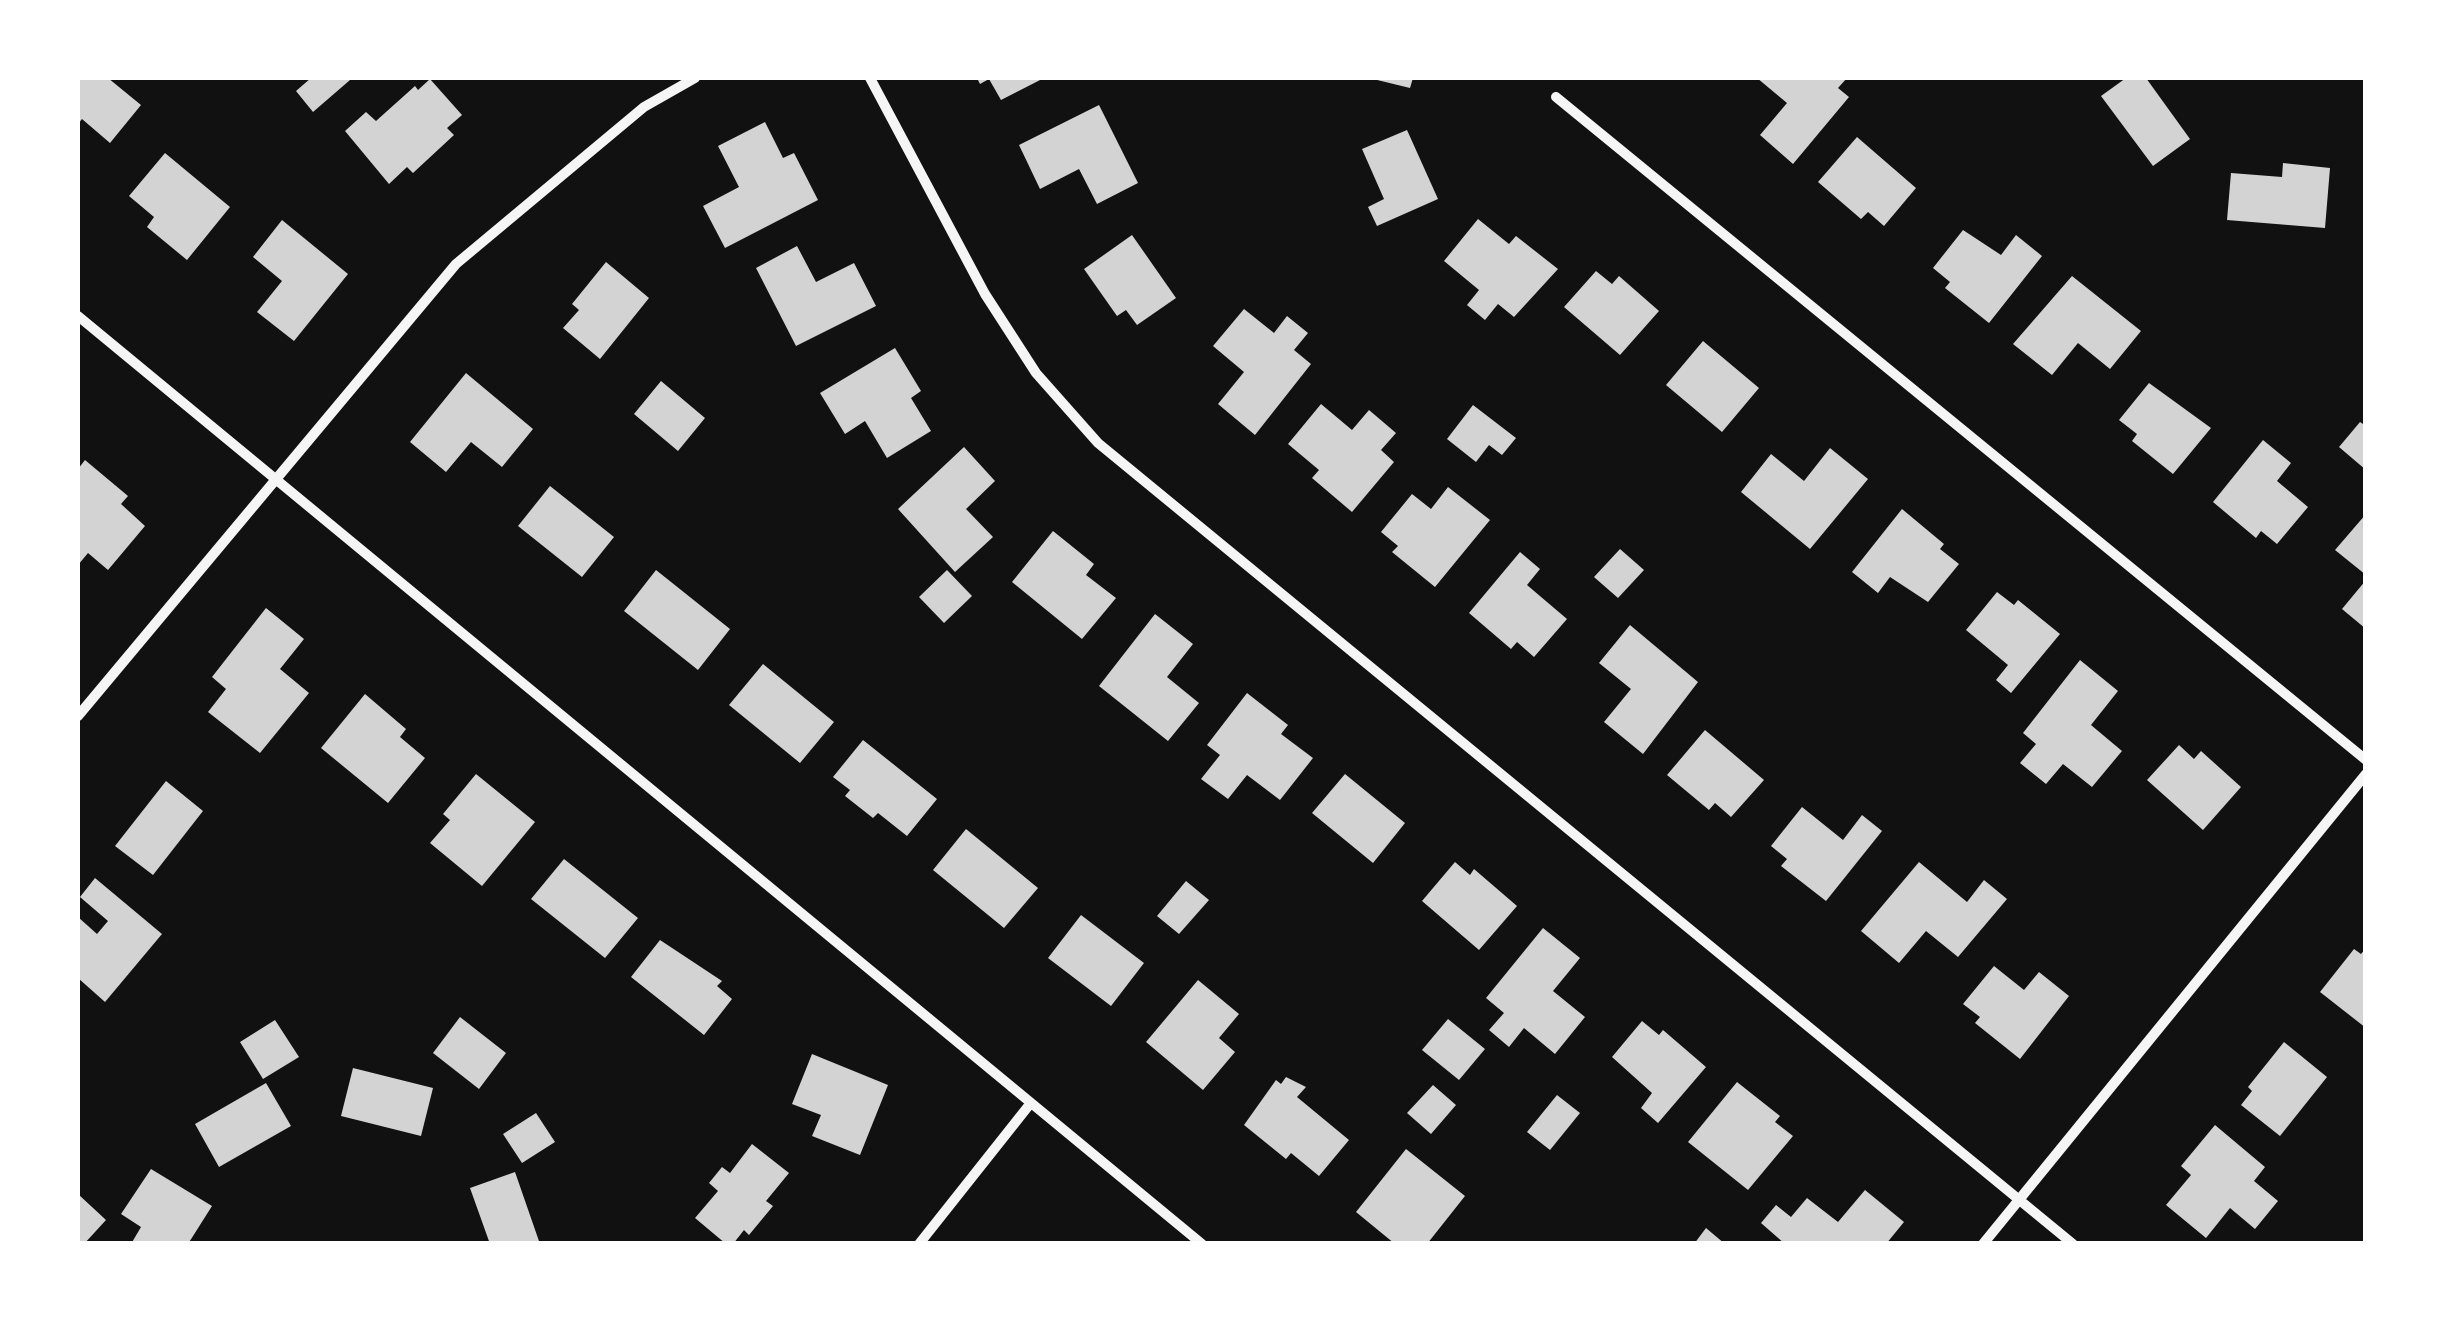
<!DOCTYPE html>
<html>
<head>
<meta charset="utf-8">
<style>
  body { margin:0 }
  #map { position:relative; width:2443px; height:1321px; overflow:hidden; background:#111; font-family:Raleway,sans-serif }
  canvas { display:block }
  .frame { position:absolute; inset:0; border:80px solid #fff; pointer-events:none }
</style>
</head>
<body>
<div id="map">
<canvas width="2443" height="1321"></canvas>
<div class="frame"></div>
</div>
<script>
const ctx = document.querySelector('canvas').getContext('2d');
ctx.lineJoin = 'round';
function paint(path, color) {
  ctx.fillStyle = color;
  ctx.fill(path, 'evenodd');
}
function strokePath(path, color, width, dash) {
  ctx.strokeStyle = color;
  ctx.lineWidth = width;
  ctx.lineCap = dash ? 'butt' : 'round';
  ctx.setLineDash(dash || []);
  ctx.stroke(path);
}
paint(new Path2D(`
  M78,78H108L141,105L110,143L82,119L78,124Z
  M311,78H348L350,80L313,112L296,91Z
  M977,78H1044L1001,100L989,79L980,84Z
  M1369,78H1413L1410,88Z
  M1757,78H1847L1838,88L1849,97L1793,164L1760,135L1787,103Z
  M2126,78H2146L2190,139L2153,166L2101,96Z
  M430,79L462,115L447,128L454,135L413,173L407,167L389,184L345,131L366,112L376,121L415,86L418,90Z
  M1099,105L1138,183L1097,204L1079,169L1040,189L1019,145Z
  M765,122L783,158L794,153L818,200L725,248L703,206L739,187L718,146Z
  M1407,130L1438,199L1377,226L1368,207L1384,199L1362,149Z
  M1857,137L1916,188L1884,226L1868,212L1861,219L1818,182Z
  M165,153L230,207L187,260L147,227L154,217L129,196Z
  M2283,163L2330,168L2325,228L2227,220L2231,173L2282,177Z
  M1478,219L1509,244L1516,236L1558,269L1514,317L1498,304L1485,320L1467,305L1479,290L1444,261Z
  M282,220L348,274L294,341L257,312L282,281L253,257Z
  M1963,230L2001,255L2016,235L2042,256L1989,323L1945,288L1950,282L1933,268Z
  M1132,235L1176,298L1137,325L1126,310L1117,316L1084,269Z
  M797,246L816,282L854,263L876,306L796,346L756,268Z
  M606,262L649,298L600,359L563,328L579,310L572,304Z
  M1596,271L1612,284L1619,276L1659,311L1620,355L1564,307Z
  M2072,276L2141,331L2110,369L2078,343L2052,375L2013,344Z
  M1244,309L1274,333L1287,316L1308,333L1294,350L1311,364L1255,435L1218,404L1244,372L1213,346Z
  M1703,341L1759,388L1722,432L1666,385Z
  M895,348L921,391L911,398L931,431L887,458L865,421L845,434L820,393Z
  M466,373L533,429L502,467L471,442L446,472L410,442Z
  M661,381L705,418L678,451L634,414Z
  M2149,383L2211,428L2173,474L2132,441L2137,434L2119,420Z
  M1321,404L1352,430L1369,410L1396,433L1381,450L1394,462L1352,512L1312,478L1319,470L1288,444Z
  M1473,405L1516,438L1502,455L1489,445L1476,462L1447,439Z
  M2360,422L2366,426V470L2339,447Z
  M2263,440L2291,463L2277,481L2308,507L2277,544L2261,531L2256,538L2213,502Z
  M964,447L995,481L966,509L993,537L955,572L898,509Z
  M1830,448L1868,479L1810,549L1741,492L1771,454L1804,481Z
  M85,460L128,496L121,504L145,526L108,570L88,553L78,565V469Z
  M550,486L614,537L582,577L518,526Z
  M1448,487L1490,520L1435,587L1392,552L1398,546L1381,532L1412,494L1431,509Z
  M1902,509L1944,544L1940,549L1959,564L1928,602L1890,577L1878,593L1852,572Z
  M2366,514V575L2335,550Z
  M1053,531L1094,564L1086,575L1116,598L1082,639L1012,582Z
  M1620,549L1644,570L1618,598L1594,577Z
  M1520,552L1540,569L1527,585L1567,619L1534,657L1517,642L1511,649L1469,613Z
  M656,570L730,629L698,670L624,611Z
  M947,570L972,596L944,623L919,597Z
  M2366,580V629L2342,609Z
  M1997,592L2014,605L2018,600L2060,634L2011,693L1996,680L2008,665L1966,630Z
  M266,608L304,639L280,669L309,693L260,753L208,712L226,689L212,677Z
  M1155,614L1193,644L1167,677L1199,703L1168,741L1099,686Z
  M1630,625L1698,682L1643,754L1604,722L1631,689L1599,663Z
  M2080,660L2118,691L2091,725L2122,751L2092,787L2063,764L2046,784L2020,763L2036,744L2023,733Z
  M763,664L834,722L800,763L729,705Z
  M1247,693L1288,725L1281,734L1313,758L1280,800L1247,775L1228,799L1201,779L1220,755L1207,745Z
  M365,694L406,729L400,737L425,758L388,803L321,748Z
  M1705,730L1764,780L1731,817L1715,803L1709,810L1667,775Z
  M863,740L937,799L907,836L878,813L873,818L845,796L850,790L833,777Z
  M2179,745L2194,759L2201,751L2241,787L2203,830L2147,780Z
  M476,774L535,822L482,886L430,843L450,820L443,814Z
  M1345,774L1405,823L1373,863L1312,813Z
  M166,781L203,811L153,875L115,846Z
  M1802,807L1843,840L1862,815L1882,831L1826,901L1781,866L1787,859L1771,846Z
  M966,829L1038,888L1004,928L933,870Z
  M564,859L638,918L605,958L531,899Z
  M1455,862L1470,875L1474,869L1517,906L1479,950L1422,901Z
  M1919,862L1967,902L1984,880L2007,899L1958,957L1926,931L1899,963L1861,931Z
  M95,878L162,934L105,1002L78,978V917L97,934L108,921L80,897Z
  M1186,881L1209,900L1179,934L1157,916Z
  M1081,915L1144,963L1111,1006L1048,958Z
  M1543,928L1580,958L1553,991L1585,1017L1555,1054L1524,1028L1509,1047L1489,1030L1504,1013L1486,998Z
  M660,940L722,981L717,986L732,999L704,1035L631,977Z
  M2366,948V1028L2320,992L2354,949L2361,954Z
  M1994,966L2024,990L2039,972L2069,996L2020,1059L1975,1023L1980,1017L1963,1004Z
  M1198,980L1239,1014L1219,1038L1235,1052L1203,1090L1146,1042Z
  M460,1017L506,1053L479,1089L433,1053Z
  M1448,1019L1485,1049L1459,1080L1422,1050Z
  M275,1020L299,1057L263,1079L240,1042Z
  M1642,1021L1659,1035L1663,1030L1706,1067L1658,1123L1641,1108L1652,1093L1612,1057Z
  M2284,1042L2327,1077L2280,1136L2241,1105L2252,1091L2248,1087Z
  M812,1054L888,1085L860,1155L812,1136L821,1115L792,1104Z
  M353,1068L433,1088L421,1136L341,1116Z
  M1286,1077L1306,1087L1297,1097L1349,1140L1319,1176L1291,1153L1286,1159L1244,1125L1276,1080L1281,1084Z
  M1737,1082L1780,1116L1775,1122L1793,1136L1748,1190L1688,1142Z
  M266,1083L291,1126L219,1167L195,1124Z
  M1433,1085L1456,1105L1431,1134L1407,1113Z
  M1557,1095L1580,1113L1550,1150L1527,1132Z
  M536,1113L555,1142L522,1163L503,1134Z
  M2215,1125L2265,1167L2254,1181L2278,1201L2255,1229L2230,1208L2206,1238L2166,1205L2191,1175L2181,1166Z
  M752,1144L789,1173L766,1201L773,1206L749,1235L744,1230L733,1244H726L695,1218L718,1191L709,1183L722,1167L730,1173Z
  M1406,1149L1465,1196L1427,1244H1395L1356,1212Z
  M151,1169L212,1206L188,1244H131L141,1227L121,1214Z
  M515,1172L540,1244H490L470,1188Z
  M1865,1190L1904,1222L1886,1244H1785L1761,1223L1776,1205L1791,1217L1807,1198L1838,1222Z
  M78,1194L106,1220L84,1244H78Z
  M1706,1228L1725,1244H1694Z`), '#d3d3d3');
strokePath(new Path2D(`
  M870,78L985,294L1036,373L1098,443L2073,1244
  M1556,97L2366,760
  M78,316L1202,1244
  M78,716L456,264L644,107L695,78
  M919,1244L1030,1104
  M1983,1244L2366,774`), '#f5f5f5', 10);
</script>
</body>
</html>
